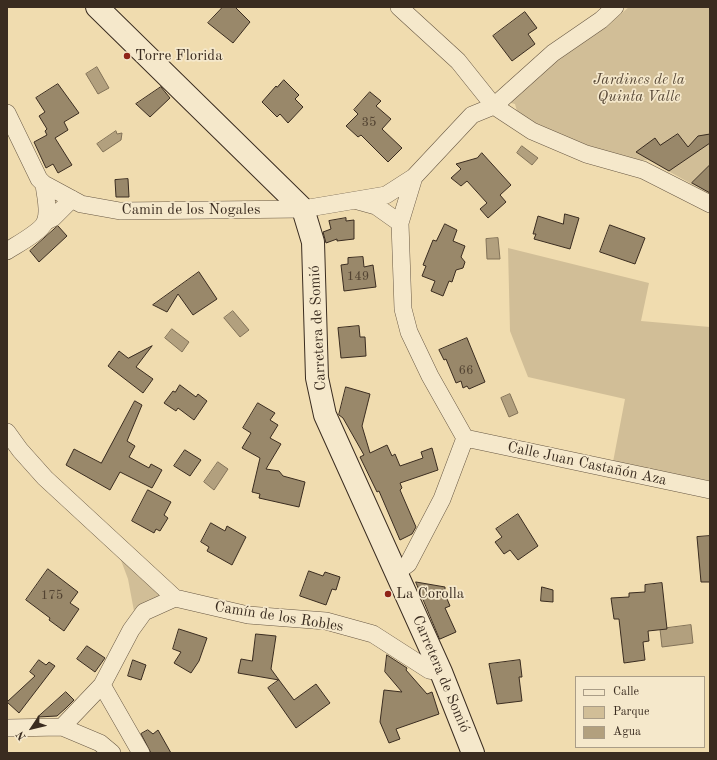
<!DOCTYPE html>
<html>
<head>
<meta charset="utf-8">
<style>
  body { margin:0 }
  #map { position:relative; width:717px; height:760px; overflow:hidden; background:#f0dcaf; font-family:"Old Standard TT",serif }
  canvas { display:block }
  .frame { position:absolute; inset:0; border:8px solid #3a2c20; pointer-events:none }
  .legend { position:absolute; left:575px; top:676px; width:130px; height:72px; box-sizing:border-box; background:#f5e8cb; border:1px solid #aa9d87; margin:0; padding:5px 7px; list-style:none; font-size:12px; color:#3a2c20 }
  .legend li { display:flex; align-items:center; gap:8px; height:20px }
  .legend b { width:20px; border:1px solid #aa9d87 }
  .north { position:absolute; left:12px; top:708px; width:40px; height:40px; -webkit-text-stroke:3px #f5e8cb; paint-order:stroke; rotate:235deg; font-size:11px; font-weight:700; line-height:16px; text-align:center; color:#3a2c20 }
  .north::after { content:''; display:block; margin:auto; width:14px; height:18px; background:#3a2c20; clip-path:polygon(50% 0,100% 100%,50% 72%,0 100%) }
</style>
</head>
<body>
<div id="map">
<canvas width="717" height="760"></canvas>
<div class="frame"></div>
<ul class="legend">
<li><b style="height:5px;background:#f5e8cb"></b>Calle</li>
<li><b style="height:11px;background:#d1be97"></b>Parque</li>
<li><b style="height:11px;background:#b2a07e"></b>Agua</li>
</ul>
<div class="north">N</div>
</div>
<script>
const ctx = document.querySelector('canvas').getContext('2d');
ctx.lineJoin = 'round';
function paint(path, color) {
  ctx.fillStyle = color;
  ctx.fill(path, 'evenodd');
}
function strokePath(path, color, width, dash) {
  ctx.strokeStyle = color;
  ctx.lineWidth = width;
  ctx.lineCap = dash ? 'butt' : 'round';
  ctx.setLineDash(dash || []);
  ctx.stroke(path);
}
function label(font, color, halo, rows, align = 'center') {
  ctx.font = font + ' "Old Standard TT",serif';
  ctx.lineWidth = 3.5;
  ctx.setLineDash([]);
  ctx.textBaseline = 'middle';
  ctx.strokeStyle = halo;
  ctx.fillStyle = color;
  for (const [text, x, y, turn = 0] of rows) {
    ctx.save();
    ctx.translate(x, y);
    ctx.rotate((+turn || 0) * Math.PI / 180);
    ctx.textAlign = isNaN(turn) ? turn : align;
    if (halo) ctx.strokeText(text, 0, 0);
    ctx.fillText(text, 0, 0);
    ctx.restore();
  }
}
paint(new Path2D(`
  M629,7H710V194L648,160L631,161L555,134L518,115L515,104L511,103V99L541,70L609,24Z
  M508,248L649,283L641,321L710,327V483L613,462L625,399L528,377L510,331Z
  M119,555L138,576L165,595L134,611L128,579Z`), '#d1be97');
const water = new Path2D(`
  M97,67L109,88L98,94L86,74Z
  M116,131L117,134L122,133L121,140L103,152L97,144Z
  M522,146L538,158L532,165L517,153Z
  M498,238L500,259H487L486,239Z
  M233,311L249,330L240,337L224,318Z
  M172,329L189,342L182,352L165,338Z
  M510,394L518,413L509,417L501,398Z
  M218,462L228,469L214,490L204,482Z
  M691,625L693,643L662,647L660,629Z`);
paint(water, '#b2a07e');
strokePath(water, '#827258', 1);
const building = new Path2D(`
  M223,7H235L250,22L233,43L208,23Z
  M525,12L537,28L528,34L535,44L512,61L493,36Z
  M284,80L299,95L295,99L303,107L288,123L280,114L277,117L262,102L276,86L277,87Z
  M58,84L79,113L64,122L68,130L55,138L72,165L58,173L53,164L46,168L34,142L47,135L45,131L47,129L39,116L45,112L36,98Z
  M161,87L170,98L150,117L136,104Z
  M370,92L381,101L376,106L391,119L382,129L402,148L388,162L361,135L358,137L346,126L358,114L354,110Z
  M678,134L688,147L698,136L710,134V143L669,171L636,152L655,138L660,145Z
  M482,153L511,185L500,195L506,202L488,218L480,209L487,203L467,181L461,186L451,178L461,169L456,164L477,158Z
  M710,165V193L692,183Z
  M128,179L129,197H116L115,180Z
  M565,214L579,218L570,249L534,239L536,234H533L538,216L563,224Z
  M346,218V221L354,220V239L337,241V239L326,243L323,232L331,229L329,221Z
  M445,224L457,230L453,241L465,246L461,257L465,262L463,268L456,270L452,282L449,281L443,296L431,291L435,281L422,276L426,266L423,265L433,240L436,241Z
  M610,225L645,238L635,264L600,252Z
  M58,226L67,236L39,262L30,251Z
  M363,257L364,267L373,265L376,287L344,291L341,265L348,264V258Z
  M199,272L217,299L193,315L178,294L167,312L153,305Z
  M359,326L360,337H365L366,356L341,358L338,328Z
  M467,338L485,382L469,389L467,386L463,388L461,381L456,383L446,359L444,360L439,350Z
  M152,346L136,367L153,379L143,393L108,366L119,351L128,358Z
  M180,385L196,397L198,394L207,401L194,420L178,408L176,411L164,403L173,391L175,392Z
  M346,387L370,394L362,426L370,453L387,445L392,456L395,454L400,466L423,458L421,452L432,448L438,470L400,483L402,488L400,490L416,527L412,534L400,540L379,491L377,492L360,457L364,455L343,418L339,415Z
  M135,401L142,405L127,441L135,446L129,457L149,468L151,464L162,470L152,488L120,472L110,490L66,465L74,449L101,463Z
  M258,403L275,413L270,420L278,425L270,438L281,444L266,469L279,471L283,476L305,482L299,507L259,498L260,494L252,492L260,458L242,448L251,433L243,428Z
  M185,450L201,460L190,476L174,466Z
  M148,490L171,502L164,515L168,518L160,531L156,529L154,533L132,521Z
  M518,514L538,546L518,560L510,550L504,554L495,542L502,537L496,529Z
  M211,523L225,531L227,526L246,537L232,565L207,551L209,547L201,542Z
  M710,536V582H701L697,537Z
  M48,569L78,592L70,603L79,609L64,631L49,620L50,618L26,600Z
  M309,571L323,576L325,572L340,577L336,590L332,589L326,605L300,596Z
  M416,582L445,587V594L450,606L445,608L456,632L440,639Z
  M662,583L667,629L648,631L649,641L643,642L645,660L624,663L619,619H614L611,598L629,597V593L645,592V585Z
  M542,587L553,590V602L541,601Z
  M179,629L207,638L199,661L191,673L174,663L181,652L173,649Z
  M256,634L276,636L271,669L279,680L238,673L241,659L252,661Z
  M87,646L105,658L95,672L77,659Z
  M387,655L407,668L406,670L427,694L432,692L439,714L396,729L400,739L389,743L380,722L384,690L402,692L385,672Z
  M39,660L46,665L49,662L55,666L19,713L7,702L35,676L30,672Z
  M133,660L146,665L141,680L128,676Z
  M520,660L522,677H519L522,701L497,704L489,664Z
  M279,680L294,700L316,684L330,703L296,728L268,688Z
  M66,692L74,700L66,708L57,716L38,717Z
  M148,730L153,734L158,730L171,753H151L141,734Z`);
paint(building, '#99886a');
strokePath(building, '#3a2c20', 1);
const street = new Path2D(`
  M399,7L458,61L494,106L532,131L586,154L643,170L710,204
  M7,113L39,179L44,184L81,204L120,211L303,209L386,195L414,177L472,115L494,106L553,53L601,20L615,7
  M358,201L376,206L400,223
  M45,222L53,218L72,199
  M7,251C16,245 41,232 45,222C50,212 45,195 44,184
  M7,432L20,450L45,478L175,598L248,615L326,621L373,634L429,670L441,672
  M465,438L710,490
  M397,572L408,564L442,499L465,438L430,376L409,332L403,309L400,223L414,177
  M102,685L141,753
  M62,727L100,743L112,753
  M7,728L62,727L102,685L131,630L144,612L175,598`);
const secondary = new Path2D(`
  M97,7L303,209L313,242L317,378L325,415L441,672L473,753`);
strokePath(street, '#685844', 18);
strokePath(secondary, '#3a2c20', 24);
strokePath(street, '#f5e8cb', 17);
strokePath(secondary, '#f5e8cb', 22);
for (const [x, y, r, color] of [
  [127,56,4,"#8f2418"],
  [388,594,4,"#8f2418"]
]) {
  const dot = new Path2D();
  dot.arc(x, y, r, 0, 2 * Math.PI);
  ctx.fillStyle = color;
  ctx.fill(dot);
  strokePath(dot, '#f5e8cb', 1.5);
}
label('13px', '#524332', null, [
  ["35",369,123],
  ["149",358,277],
  ["66",466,371],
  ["175",52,596]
]);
label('15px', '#3a2c20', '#f5e8cb', [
  ["Torre Florida",135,56],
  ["La Corolla",396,594]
], 'left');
label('italic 15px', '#584938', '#f5e8cb', [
  ["Jardines de la",639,80],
  ["Quinta Valle",639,97]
]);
label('15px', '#3a2c20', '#f5e8cb', [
  ["Camin de los Nogales",191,210],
  ["Carretera de Somió",318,328,-93],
  ["Calle Juan Castañón Aza",587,464,12],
  ["Camín de los Robles",279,617,9],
  ["Carretera de Somió",441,674,67]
]);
</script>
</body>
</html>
